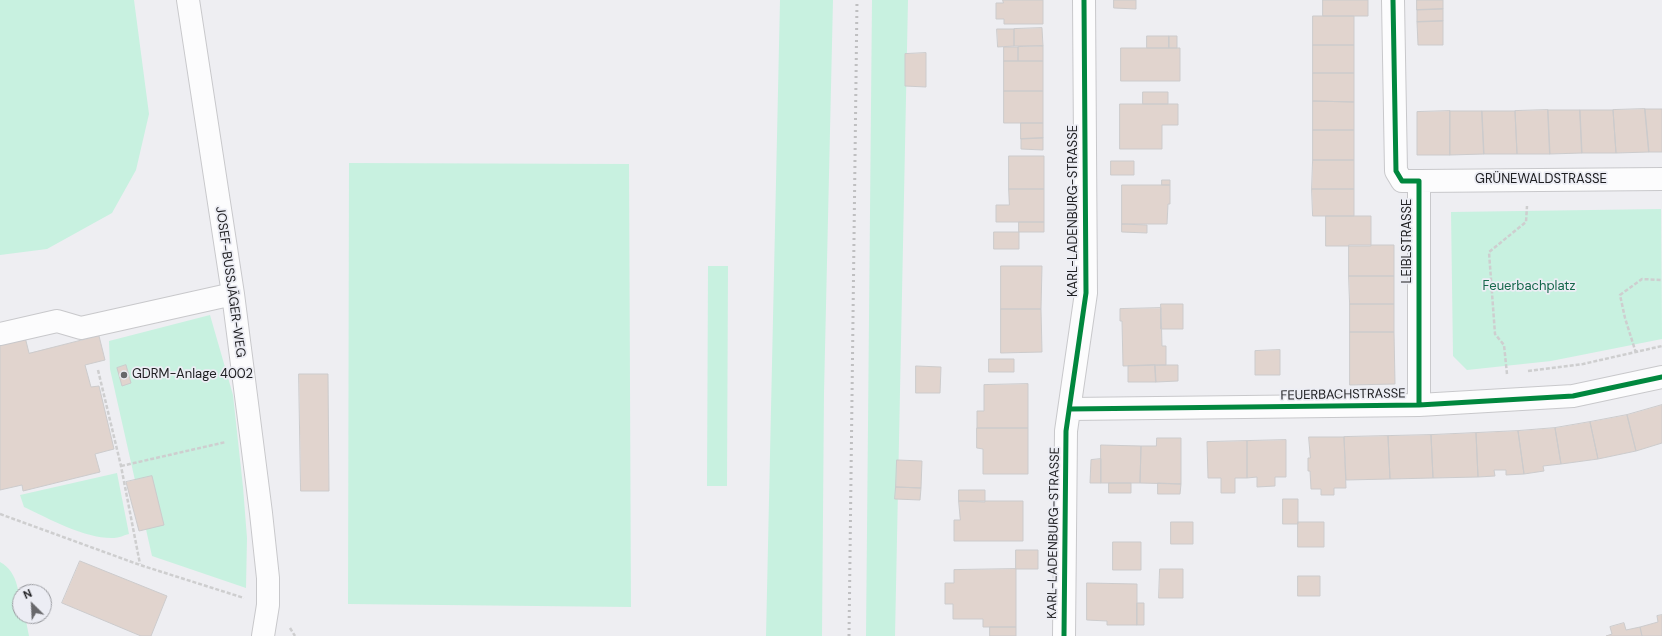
<!DOCTYPE html>
<html>
<head>
<meta charset="utf-8">
<style>
  body { margin:0 }
  #map { position:relative; width:1662px; height:636px; overflow:hidden; background:#eeeef2; font-family:"DM Sans",sans-serif }
  canvas { display:block }
  .north { position:absolute; left:12px; top:584px; width:40px; height:40px; box-sizing:border-box; background:#ecedf4; border:1px solid #9a9ba0; border-radius:50%; rotate:336deg; font-size:11px; font-weight:700; line-height:16px; text-align:center; color:#202023 }
  .north::after { content:''; display:block; margin:auto; width:14px; height:18px; background:#68686b; clip-path:polygon(50% 0,100% 100%,50% 72%,0 100%) }
</style>
</head>
<body>
<div id="map">
<canvas width="1662" height="636"></canvas>
<div class="north">N</div>
</div>
<script>
const ctx = document.querySelector('canvas').getContext('2d');
ctx.lineJoin = 'round';
function paint(path, color) {
  ctx.fillStyle = color;
  ctx.fill(path, 'evenodd');
}
function strokePath(path, color, width, dash) {
  ctx.strokeStyle = color;
  ctx.lineWidth = width;
  ctx.lineCap = dash ? 'butt' : 'round';
  ctx.setLineDash(dash || []);
  ctx.stroke(path);
}
function label(font, color, halo, rows, align = 'center') {
  ctx.font = font + ' "DM Sans",sans-serif';
  ctx.lineWidth = 3.5;
  ctx.setLineDash([]);
  ctx.textBaseline = 'middle';
  ctx.strokeStyle = halo;
  ctx.fillStyle = color;
  for (const [text, x, y, turn = 0] of rows) {
    ctx.save();
    ctx.translate(x, y);
    ctx.rotate((+turn || 0) * Math.PI / 180);
    ctx.textAlign = isNaN(turn) ? turn : align;
    if (halo) ctx.strokeText(text, 0, 0);
    ctx.fillText(text, 0, 0);
    ctx.restore();
  }
}
paint(new Path2D(`
  M0,0H134L149,114L136,170L112,213L47,249L0,255Z
  M780,0H833L824,393L822,636H766Z
  M872,0H908L895,636H866Z
  M349,163L629,164L631,607L348,604Z
  M1661,209L1662,339L1551,361L1467,370L1453,356L1451,212Z
  M708,266H728L727,486H707Z
  M210,315L233,395L243,487L247,538L246,588L152,556L110,369L109,341Z
  M117,473L129,534C124,535 119,538 114,538C85,539 50,519 24,507L20,495Z
  M0,562C19,572 20,597 20,616H25L29,636H0Z`), '#c8f1e0');
const building = new Path2D(`
  M1003,0H1043V24H1004V19H996V3H1003Z
  M1114,0H1136V9L1114,8Z
  M1323,0H1368V16H1323Z
  M1417,0H1443V9L1417,10Z
  M1443,9V21L1417,22V10Z
  M1313,16H1354V45H1313Z
  M1443,21V45H1418L1417,22Z
  M1042,28L1043,46H1014V29Z
  M997,29H1014V46L998,47Z
  M1147,36H1169V48H1147Z
  M1169,36H1177V48H1169Z
  M1313,45H1354V73H1313Z
  M1043,46V61H1018V47Z
  M1004,47H1018V61H1004Z
  M1121,48H1180V81H1121Z
  M926,53V87L905,86V54Z
  M1004,61H1043V91H1004Z
  M1313,73H1354V102L1313,101Z
  M1004,91H1043V123H1004Z
  M1143,92H1168V104H1143Z
  M1313,101L1354,102V130H1313Z
  M1120,104H1178V125H1162V149H1120Z
  M1645,109H1662V152H1649Z
  M1645,109L1649,152L1616,153L1613,110Z
  M1548,110H1580L1582,153L1550,154Z
  M1548,110L1550,154H1517L1515,111Z
  M1580,110H1613L1616,153H1582Z
  M1450,111H1482L1484,154L1450,155Z
  M1450,111V155H1417V112Z
  M1482,111H1515L1517,154H1484Z
  M1021,123H1043V138L1021,139Z
  M1313,130H1354V160H1313Z
  M1043,138V150L1021,149V139Z
  M1009,156H1044V189H1009Z
  M1313,160H1354V189H1312Z
  M1111,161H1134V175H1111Z
  M1162,180H1170V185H1162Z
  M1122,185H1170V204H1168L1167,224H1122Z
  M1009,189H1044V222H996V205H1009Z
  M1312,189H1354V216H1313Z
  M1326,216H1371V246H1326Z
  M1019,222H1044V232H1019Z
  M1122,224L1147,225V233L1122,232Z
  M994,232H1019V249H994Z
  M1349,245H1394V276H1349Z
  M1001,266H1042L1041,309H1001Z
  M1349,276H1394V304H1350Z
  M1161,304H1183V329H1161Z
  M1350,304H1394V332H1350Z
  M1161,308L1162,346H1166V365L1123,366L1122,321H1120V309Z
  M1001,309H1041L1042,352L1001,353Z
  M1350,332H1394L1395,384L1350,385Z
  M99,336L105,360L85,365L91,387L99,386L114,449L95,454L100,472L23,491L22,485L0,490V343L25,337L29,353Z
  M1280,350V375H1255V351Z
  M989,359H1014V372H989Z
  M126,365L131,383L122,386L117,368Z
  M1155,365L1156,382H1128V366Z
  M1155,365H1178V381L1156,382Z
  M916,366L941,367L940,393H916Z
  M299,374H328L329,491H301Z
  M1028,384V428H977V411H984V385Z
  M1662,405V443L1636,451L1627,415Z
  M1627,415L1636,451L1598,459L1590,422Z
  M1590,422L1598,459L1561,464L1555,428Z
  M977,428H1028V474H983V449L977,448Z
  M1555,428L1561,464L1543,466L1544,471L1524,474L1518,431Z
  M1518,431L1524,474L1506,475V470H1494L1495,476L1478,477L1476,433Z
  M1476,433L1478,477L1433,478L1431,435Z
  M1431,435L1433,478L1390,479L1388,436Z
  M1388,436L1390,479L1346,480L1344,437Z
  M1309,437H1344L1346,488H1334V495H1321V489H1311L1310,471H1308V458H1310Z
  M1157,438H1181V484L1140,483L1141,446H1156Z
  M1286,440V477H1275V486L1257,487V477L1247,478V441Z
  M1247,441V478H1235V493H1221V478H1208L1207,442Z
  M1101,445L1141,446L1140,483H1101Z
  M1101,459V483H1090L1091,460Z
  M897,460L922,461L921,488L896,487Z
  M152,476L164,525L139,531L126,482Z
  M1109,483H1131V493H1109Z
  M1158,483L1181,484L1180,494H1158Z
  M896,487L921,488L920,500L895,499Z
  M959,490H985V502L959,501Z
  M1283,499H1298V524H1283Z
  M959,501H1023V541H954V520H960Z
  M1171,522H1193V544H1171Z
  M1298,522H1324V547H1298Z
  M1113,542H1141V570H1113Z
  M1016,550H1038V569H1016Z
  M80,561L167,596L151,636H141L62,603Z
  M1016,569V627H983V619H953V604H945V583H954V570Z
  M1160,569H1183V598H1159Z
  M1298,576H1320V596H1298Z
  M1087,583L1137,584V625H1107V621L1087,620Z
  M1137,603H1144V625H1137Z
  M1662,615V636H1642L1640,627L1658,622L1657,616Z
  M1624,623L1626,630L1640,627L1642,636H1606L1612,634L1610,627Z
  M990,627H1016V636H990Z`);
paint(building, '#e1d4ce');
strokePath(building, '#cccbcc', 1);
const minor = new Path2D(`
  M188,0L233,294L261,513L268,578V605L263,636
  M1393,0L1396,171L1402,181H1419V405
  M1419,181L1662,179
  M0,334L57,321L81,328L233,294
  M1070,409L1419,405L1573,396L1662,377
  M1064,636L1066,431L1086,293L1084,0`);
strokePath(minor, '#c8c8cb', 24);
strokePath(new Path2D(`
  M1636,353L1625,318L1620,295L1642,279L1662,280
  M98,370L121,466L140,564
  M1528,371L1583,364L1662,346
  M1507,374L1504,345L1495,334L1489,252L1526,222L1527,206
  M121,466L226,442
  M0,514L140,565L244,598
  M290,628L295,636`), '#cececf', 2.5, [4, 2]);
strokePath(minor, '#fcfcfd', 22);
strokePath(new Path2D(`
  M849,636L857,0`), '#bfbfc1', 3, [2, 4]);
strokePath(new Path2D(`
  M1393,0L1396,171L1402,181H1419V405
  M1070,409L1419,405L1573,396L1662,377
  M1064,636L1066,431L1086,293L1084,0`), '#00873e', 5);
for (const [x, y, r, color] of [
  [124,375,4,"#68686b"]
]) {
  const dot = new Path2D();
  dot.arc(x, y, r, 0, 2 * Math.PI);
  ctx.fillStyle = color;
  ctx.fill(dot);
  strokePath(dot, '#ecedf4', 1.5);
}
label('13px', '#202023', '#ecedf4', [
  ["GRÜNEWALDSTRASSE",1541,180],
  ["KARL-LADENBURG-STRASSE",1074,211,-90],
  ["LEIBLSTRASSE",1408,241,-90],
  ["JOSEF-BUSSJÄGER-WEG",230,282,82],
  ["FEUERBACHSTRASSE",1343,395,-1],
  ["KARL-LADENBURG-STRASSE",1054,533,-89]
]);
label('13px', '#15674b', '#ecedf4', [
  ["Feuerbachplatz",1529,287]
]);
label('13px', '#202023', '#ecedf4', [
  ["GDRM-Anlage 4002",132,375]
], 'left');
</script>
</body>
</html>
